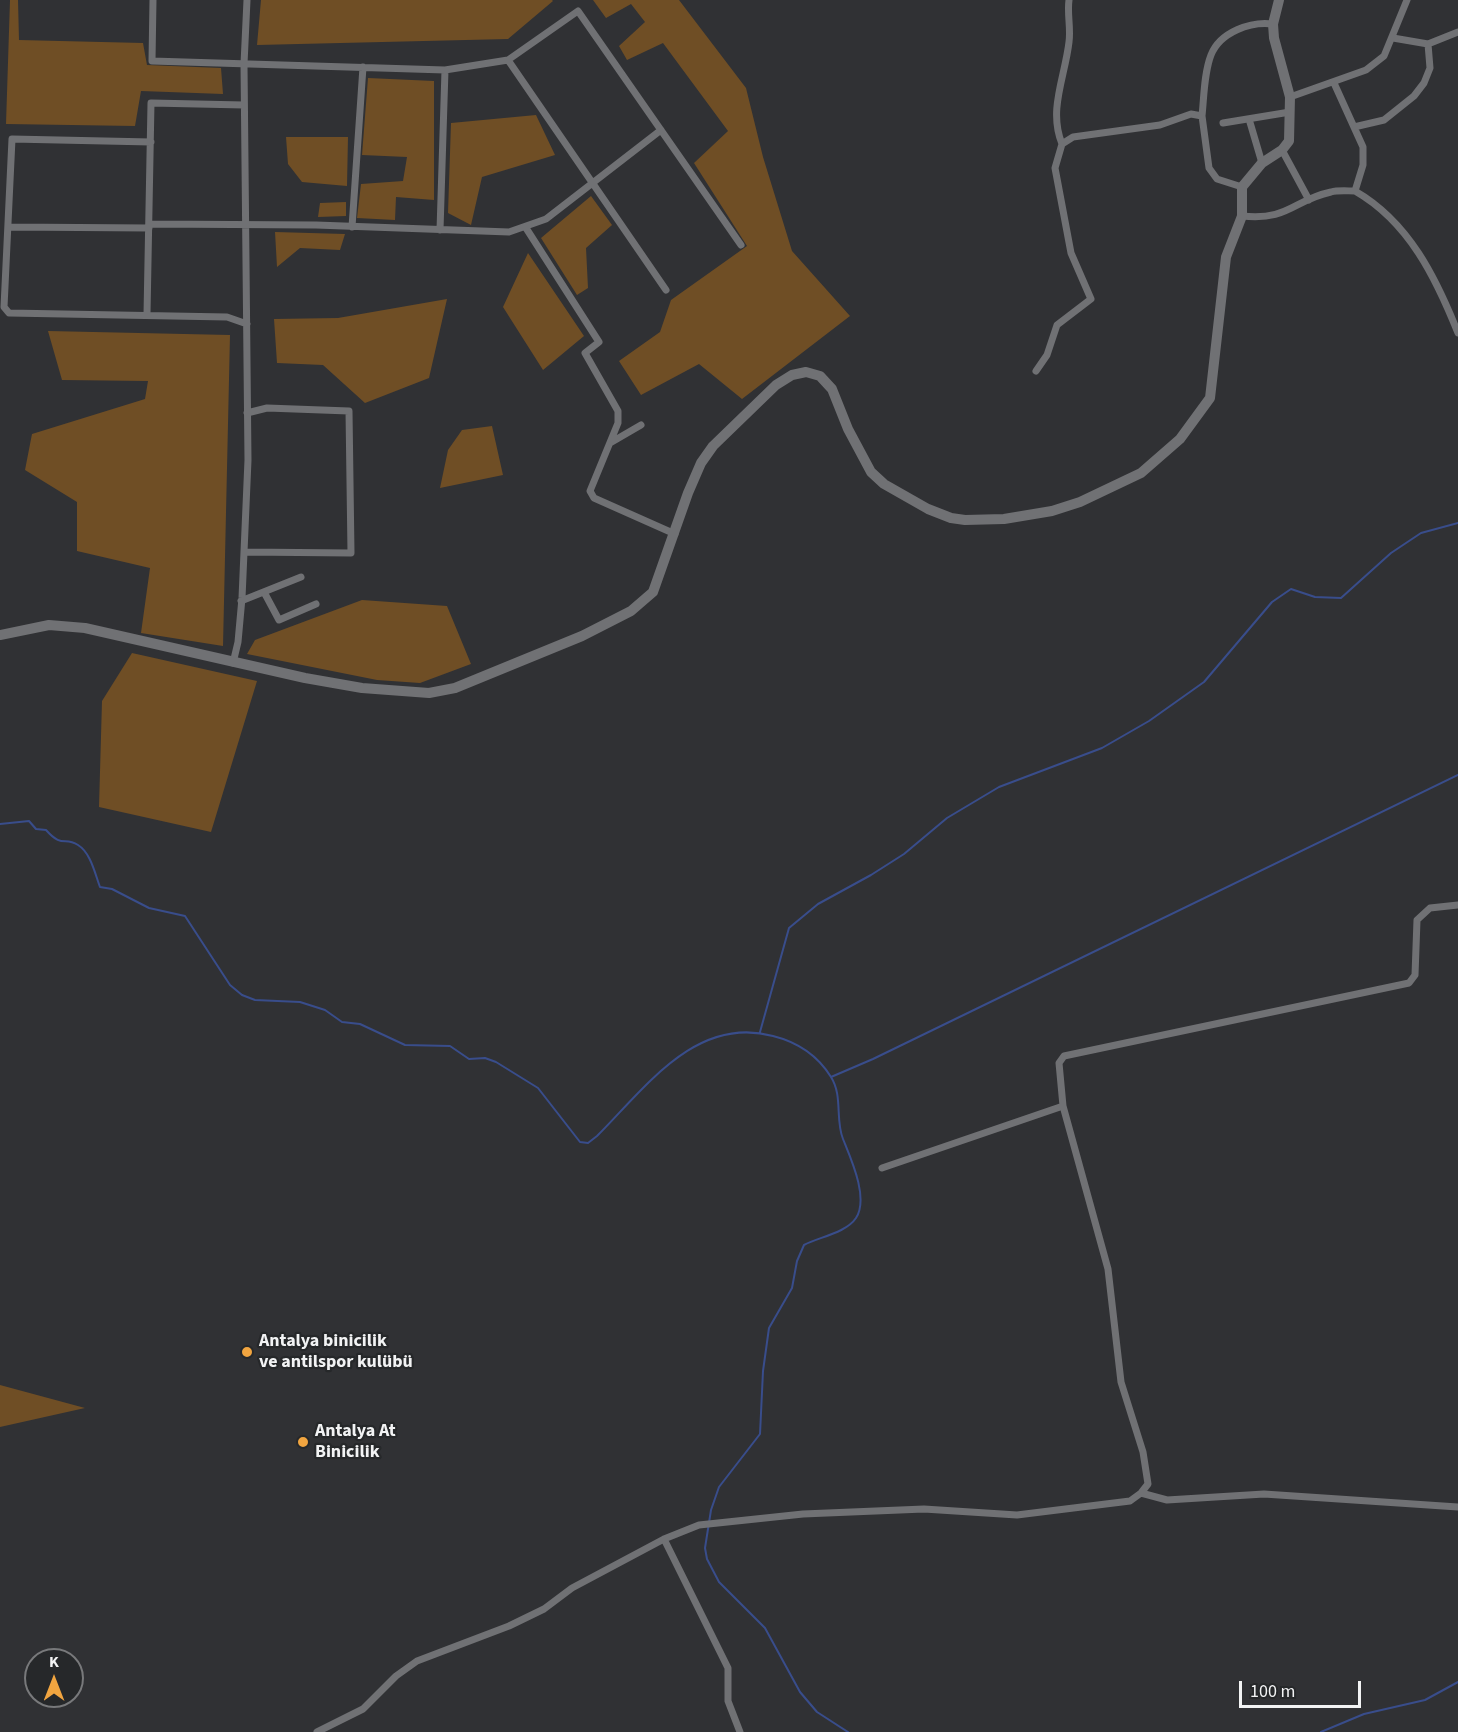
<!DOCTYPE html>
<html>
<head>
<meta charset="utf-8">
<style>
  body { margin:0 }
  #map { position:relative; width:1458px; height:1732px; overflow:hidden; background:#303134; font-family:"Source Sans 3",sans-serif }
  canvas { display:block }
  .north { position:absolute; left:24px; top:1648px; width:60px; height:60px; box-sizing:border-box; background:#26282a; border:2px solid #78797b; border-radius:50%; rotate:0deg; font-size:16px; font-weight:700; line-height:24px; text-align:center; color:#f2f3f4 }
  .north::after { content:''; display:block; margin:auto; width:21px; height:27px; background:#f1a540; clip-path:polygon(50% 0,100% 100%,50% 72%,0 100%) }
  .scale { position:absolute; left:1239px; top:1681px; width:122px; height:27px; box-sizing:border-box; border:3px solid #f2f3f4; border-top:0; padding-left:8px; font-size:18px; line-height:21px; white-space:nowrap; color:#f2f3f4; -webkit-text-stroke:4px #26282a; paint-order:stroke }
</style>
</head>
<body>
<div id="map">
<canvas width="1458" height="1732"></canvas>
<div class="north">K</div>
<div class="scale">100 m</div>
</div>
<script>
const ctx = document.querySelector('canvas').getContext('2d');
ctx.lineJoin = 'round';
function paint(path, color) {
  ctx.fillStyle = color;
  ctx.fill(path, 'evenodd');
}
function strokePath(path, color, width, dash) {
  ctx.strokeStyle = color;
  ctx.lineWidth = width;
  ctx.lineCap = dash ? 'butt' : 'round';
  ctx.setLineDash(dash || []);
  ctx.stroke(path);
}
function label(font, color, halo, rows, align = 'center') {
  ctx.font = font + ' "Source Sans 3",sans-serif';
  ctx.lineWidth = 4.5;
  ctx.setLineDash([]);
  ctx.textBaseline = 'middle';
  ctx.strokeStyle = halo;
  ctx.fillStyle = color;
  for (const [text, x, y, turn = 0] of rows) {
    ctx.save();
    ctx.translate(x, y);
    ctx.rotate((+turn || 0) * Math.PI / 180);
    ctx.textAlign = isNaN(turn) ? turn : align;
    if (halo) ctx.strokeText(text, 0, 0);
    ctx.fillText(text, 0, 0);
    ctx.restore();
  }
}
paint(new Path2D(`
  M10,0H18L19,40L143,43L147,65L221,68L223,94L141,91L135,126L6,124Z
  M261,0H552L553,1L508,39L257,45Z
  M593,0H679L746,88L763,157L792,251L850,316L742,399L699,364L641,395L619,361L660,332L671,300L747,246L694,163L728,131L663,43L627,60L619,46L645,22L631,4L606,18Z
  M368,78L434,81V200L396,197L395,220L357,218L361,184L403,181L407,157L362,155Z
  M536,115L555,155L482,177L471,225L448,213L451,123Z
  M286,137H348L347,186L302,182L288,164Z
  M591,196L612,225L586,248L588,288L577,295L541,238Z
  M346,202V216L318,217L320,203Z
  M275,232L345,234L340,250L300,248L277,267Z
  M528,253L584,336L543,370L503,307Z
  M447,299L429,378L365,403L323,365L277,363L274,319L338,318Z
  M48,331L230,335L223,646L141,633L150,568L77,551V502L25,470L32,434L145,399L148,381L62,380Z
  M492,426L503,475L440,488L448,450L462,430Z
  M362,600L447,606L471,664L420,683L377,680L247,654L255,640Z
  M132,653L257,681L211,832L99,807L102,701Z
  M0,1385L85,1408L0,1427Z`), '#6f4e25');
strokePath(new Path2D(`
  M0,824L29,821L36,829L46,830C63,849 64,836 78,845C91,853 95,874 100,887L112,889L149,908L185,916L230,985L242,995L255,1000L300,1002L325,1010L342,1022L360,1024L405,1045L450,1046L469,1059L485,1058L496,1062L538,1088L580,1142L588,1143L597,1136C645,1088 696,1015 773,1036C797,1042 818,1056 831,1077C843,1096 835,1119 843,1139C851,1159 869,1198 856,1218C846,1233 819,1237 804,1245L797,1261L792,1288L769,1328L763,1371L760,1434L719,1487L711,1510L705,1548L707,1559L719,1582L765,1628L800,1692L817,1712L848,1732
  M760,1032L789,928L818,904L871,875L904,854L947,818L999,787L1102,748L1149,721L1204,682L1272,602L1291,589L1315,597L1341,598L1391,553L1421,533L1458,523
  M831,1077L873,1059L1458,775
  M1321,1732L1364,1714L1425,1700L1458,1682`), '#394d8b', 2);
strokePath(new Path2D(`
  M153,0L152,61L445,70L508,60L578,11L741,245
  M1393,38L1428,44L1458,32
  M508,60L666,290
  M1334,83L1363,147V165L1355,191
  M1290,97L1366,70L1384,56L1407,0
  M1202,116C1204,97 1204,73 1211,55C1220,32 1251,21 1273,24
  M1249,119L1262,163
  M1223,123L1290,112
  M1354,127L1384,120L1414,96L1424,83L1430,68L1428,44
  M151,142L12,139L4,307L9,313L227,317L247,324
  M1062,144C1048,110 1065,77 1069,42C1071,28 1067,14 1069,0
  M1282,150L1309,200
  M1242,216C1289,221 1293,200 1331,192C1338,190 1347,191 1355,191C1409,222 1436,278 1458,333
  M149,224L316,225L509,232L546,219L661,130
  M8,227L149,228
  M352,227L363,67
  M526,228L599,342L585,353L618,411V423L590,491L594,498L675,534
  M440,230L445,70
  M147,314L151,103L244,105
  M1036,371L1047,355L1057,325L1091,299L1071,253L1055,168L1062,144L1073,137L1160,125L1191,114L1202,116L1209,168L1217,179L1242,187
  M610,443L641,425
  M245,552L351,553L349,411L267,408L247,413
  M264,592L279,620L316,604
  M241,601L301,577
  M233,663L238,642L242,598L248,460L244,64L247,0
  M882,1168L1063,1106
  M1141,1493L1167,1500L1264,1494L1458,1507
  M664,1539L728,1668V1701L740,1732
  M317,1732L363,1709L396,1676L417,1661L509,1626L544,1609L572,1588L664,1539L699,1525L803,1514L924,1509L1017,1515L1130,1501L1141,1493L1148,1484L1143,1452L1121,1382L1108,1269L1063,1106L1059,1063L1064,1056L1409,983L1415,975L1417,920L1430,908L1458,905`), '#707174', 7);
strokePath(new Path2D(`
  M0,635L49,625L85,628L305,678L362,688L429,693L455,688L582,636L631,611L653,592L688,493L701,463L713,446L776,385L792,375L806,372L820,376L832,389L848,429L871,472L884,484L928,509L951,518L965,520L1004,519L1052,511L1080,502L1141,473L1180,439L1210,398L1226,257L1242,216V187L1262,163L1282,150L1289,141L1290,97L1274,38L1273,24L1279,0`), '#707174', 10);
for (const [x, y, r, color] of [
  [247,1352,6,"#f1a540"],
  [303,1442,6,"#f1a540"]
]) {
  const dot = new Path2D();
  dot.arc(x, y, r, 0, 2 * Math.PI);
  ctx.fillStyle = color;
  ctx.fill(dot);
  strokePath(dot, '#26282a', 2);
}
label('bold 18px', '#f2f3f4', '#26282a', [
  ["Antalya binicilik",259,1342],
  ["ve antilspor kulübü",259,1363],
  ["Antalya At",315,1432],
  ["Binicilik",315,1453]
], 'left');
</script>
</body>
</html>
